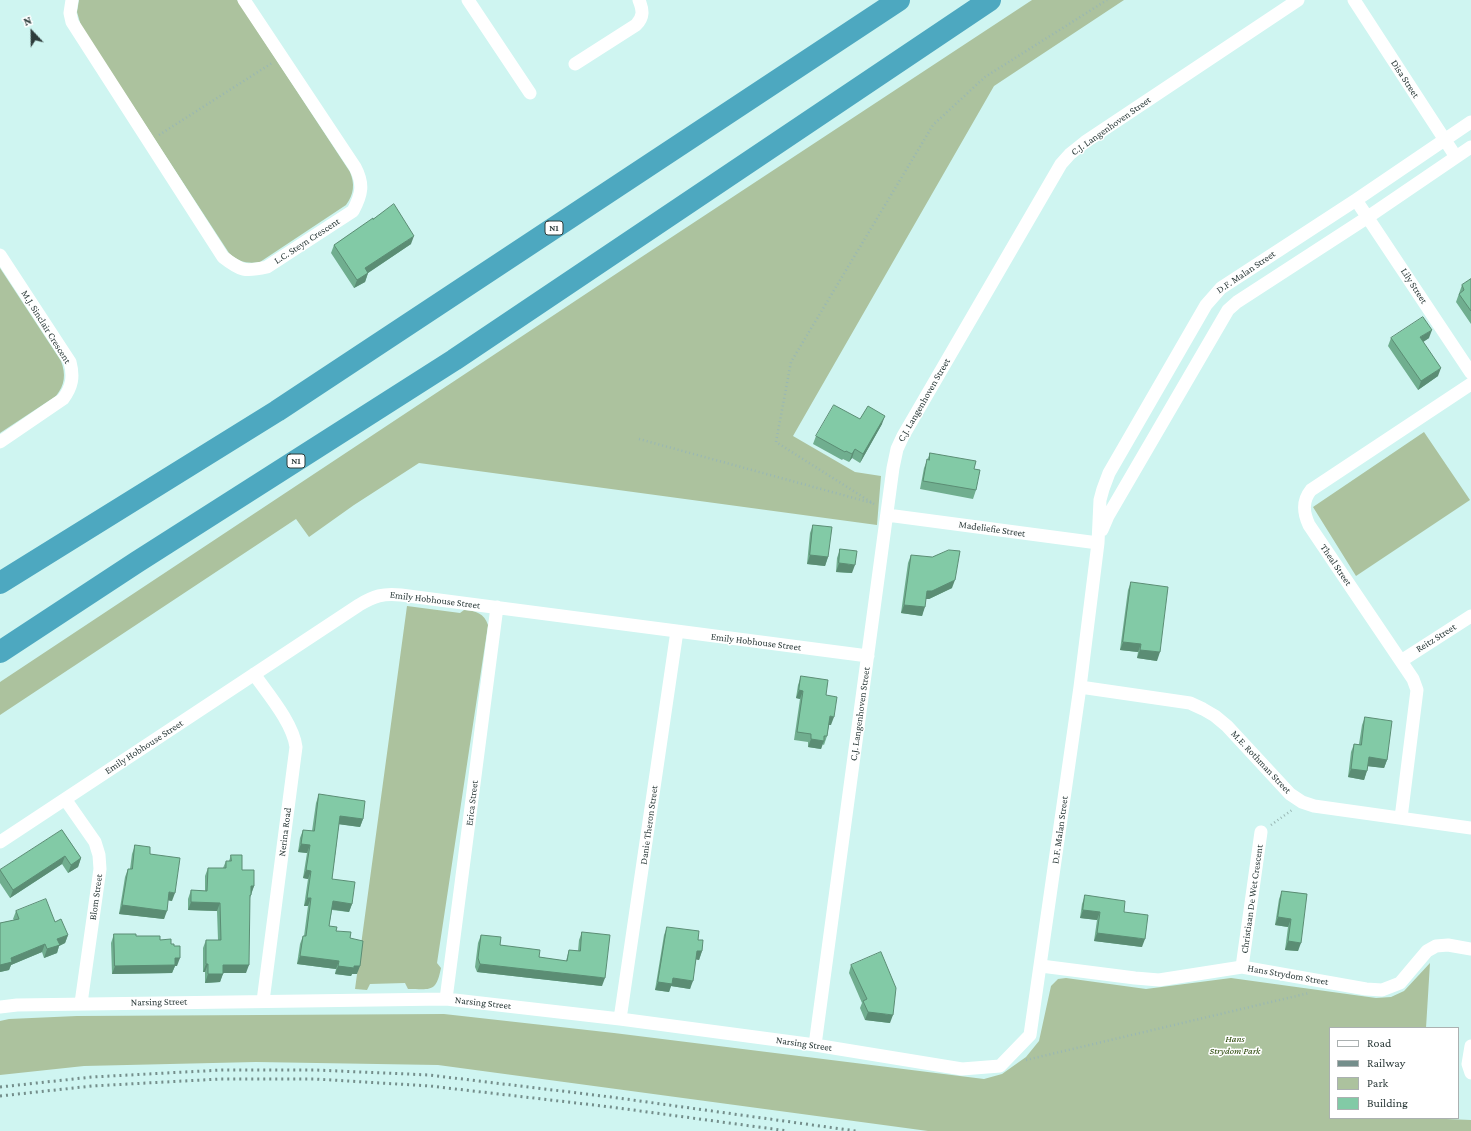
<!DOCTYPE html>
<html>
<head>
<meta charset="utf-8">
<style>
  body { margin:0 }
  #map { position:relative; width:1471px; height:1131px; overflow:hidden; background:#cff5f1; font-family:"Crimson Pro",serif }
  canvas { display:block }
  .legend { position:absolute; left:1329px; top:1027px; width:130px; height:92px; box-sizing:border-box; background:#fff; border:1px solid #abb1b1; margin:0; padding:5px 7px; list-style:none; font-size:12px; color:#2d3c3b }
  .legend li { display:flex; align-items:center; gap:8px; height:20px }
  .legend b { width:20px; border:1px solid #abb1b1 }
  .north { position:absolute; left:12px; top:12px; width:40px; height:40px; -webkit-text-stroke:3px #fff; paint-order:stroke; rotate:338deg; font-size:11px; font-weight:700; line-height:16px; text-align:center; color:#2d3c3b }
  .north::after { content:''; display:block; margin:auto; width:14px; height:18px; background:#2d3c3b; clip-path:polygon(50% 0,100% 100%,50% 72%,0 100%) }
</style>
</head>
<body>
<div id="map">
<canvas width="1471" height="1131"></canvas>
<ul class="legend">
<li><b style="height:5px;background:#fff"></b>Road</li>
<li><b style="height:5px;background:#748e8b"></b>Railway</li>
<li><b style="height:11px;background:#acc29e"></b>Park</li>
<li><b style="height:11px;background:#82caa6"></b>Building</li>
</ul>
<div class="north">N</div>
</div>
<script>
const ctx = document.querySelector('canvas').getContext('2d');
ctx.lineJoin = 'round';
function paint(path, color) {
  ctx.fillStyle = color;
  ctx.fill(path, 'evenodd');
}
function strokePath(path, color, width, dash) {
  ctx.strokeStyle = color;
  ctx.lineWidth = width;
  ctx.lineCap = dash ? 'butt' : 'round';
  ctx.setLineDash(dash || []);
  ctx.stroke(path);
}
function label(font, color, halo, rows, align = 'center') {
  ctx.font = font + ' "Crimson Pro",serif';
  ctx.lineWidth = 3;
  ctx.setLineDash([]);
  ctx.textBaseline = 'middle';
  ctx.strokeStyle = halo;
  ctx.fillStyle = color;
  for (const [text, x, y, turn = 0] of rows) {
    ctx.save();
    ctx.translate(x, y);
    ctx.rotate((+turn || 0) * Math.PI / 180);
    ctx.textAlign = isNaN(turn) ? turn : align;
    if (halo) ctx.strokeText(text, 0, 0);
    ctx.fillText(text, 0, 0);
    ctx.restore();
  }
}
paint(new Path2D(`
  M79,0H237L350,172C355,184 354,194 346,205L260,262C248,264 238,262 229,253L81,26L77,12Z
  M1032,0H1124L994,86L793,436L855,472L881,476L877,525L419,463L354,505L309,537L296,519L0,715V682L643,256Z
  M0,268L61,361C66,374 65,385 56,396L0,433Z
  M1424,432L1470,500L1356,576L1313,507Z
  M407,606L460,613L464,610C476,611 484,613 488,625L437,963L441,968C436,993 431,989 408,989L405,983L370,984L367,990L355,989Z
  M1430,963L1426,1028H1330V1118H1422L1471,1120V1131H928L438,1065L256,1062L84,1066L0,1075V1021L9,1019L77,1016L444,1014L614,1033L984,1079L1002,1074L1026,1057L1039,1041L1051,986L1058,979L1066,978L1146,989L1231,978L1376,998L1391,997L1404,991Z`), '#acc29e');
strokePath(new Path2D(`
  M159,135L272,63
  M639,439L872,503
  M874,504L776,442L791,362L933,125L985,77L1107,0
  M1271,825L1292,810
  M1026,1060L1309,993`), '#99b7b4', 2.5, [1, 3]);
strokePath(new Path2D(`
  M72,0L70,13L72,22L223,257C241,271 245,272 267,267L353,211C362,194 364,184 355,167L244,0
  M468,0L530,93
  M1354,0L1456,157
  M575,64L636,25C644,17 643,10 639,0
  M1356,200L1471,373
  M0,255L70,362C74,377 72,387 63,399L0,442
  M887,515L1098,543
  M1102,530L1108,516L1228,310L1237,302L1368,217L1471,147
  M1401,661L1471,616
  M254,674C268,694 293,723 296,747L263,1001
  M1080,687L1190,703L1203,709L1215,716L1227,726L1290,794L1302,802L1314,806L1471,828
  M65,799L95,842L99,855L100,869L81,1003
  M1401,818L1417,690L1413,679L1309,525C1303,512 1302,501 1311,490L1471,384
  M0,842L359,605C374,596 383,593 401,595L868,656
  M1041,966L1135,978L1159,980L1242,967L1366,989L1382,990L1400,983L1427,951L1436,946L1448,945L1471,949
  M1242,967L1261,832
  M446,999L497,607
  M0,1007L17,1005L446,999L620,1019L815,1045L962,1069L1000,1066L1030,1035L1080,687L1098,543L1100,500L1103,489L1109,473L1206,305L1221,288L1356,200L1471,122
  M620,1019L677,631
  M815,1045L893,468L897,449L903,436L1061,164L1070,154L1085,142L1298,0
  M1471,1046L1468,1064L1471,1073`), '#fff', 13);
strokePath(new Path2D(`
  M0,583L277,411L899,0
  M0,652L137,562L454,360L990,0`), '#4da8c0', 22);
strokePath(new Path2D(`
  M0,1087L92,1077L222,1070H316L429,1075L611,1097L856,1131
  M0,1096L92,1086L220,1079H315L430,1086L611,1107L788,1131`), '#748e8b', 3, [2, 4]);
paint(new Path2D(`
  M373,219L411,244L368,273L365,282L354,288L331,253L334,245Z
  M1471,279V324L1456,302L1462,285Z
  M1391,338H1429L1423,342L1438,376L1418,390L1388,346Z
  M860,419L882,424L860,463L852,458L849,462L843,459L842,460L813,444L816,436Z
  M930,453L974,469L976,490L973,499L920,489L924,468Z
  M813,525L828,557L825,566L807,564L810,533Z
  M840,549L852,573L836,572L837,558Z
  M911,555L952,588L929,599H926L922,616L901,613L908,563Z
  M1131,582L1157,661L1137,658L1138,652L1120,650L1128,590Z
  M801,676L826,695L831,725H829L827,736L824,745L822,744L821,749L808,747V742L794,740L800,699L796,698L798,685Z
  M1365,717L1387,760L1384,768L1368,766L1364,780L1348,777L1351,752L1354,744H1359L1362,725Z
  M319,794L363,819L360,827L339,824L332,879L352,904L349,912L332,910L329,926L336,931L350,938L357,974H352L351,976L335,974L336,969L297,964L300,944L303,936H304L308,906H304L308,879L303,878L307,853L298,852L300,838L303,830L312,831L316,803Z
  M62,830L81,858L78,867L68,873L62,864L10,898L0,883V870Z
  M135,845L150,854L172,901L168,900L164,919L119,914L125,877L128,869H130L132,854Z
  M231,855L254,886L250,898L246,973H223L220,982L205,983V972H203V948L206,940H218L217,911L188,910V899L191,890L205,891V876L208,868H223L226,861H229Z
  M1282,891L1307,894L1298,951L1285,950L1288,927L1275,925L1279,899Z
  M1085,895L1124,912L1142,947L1094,941L1097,920L1080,918L1082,904Z
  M16,911L55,922L68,935L65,943L59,946L57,953L44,958L42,952L11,965L9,970L0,972V923L14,920L13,919Z
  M667,927L698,940L702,951L699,960L696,959L690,989L671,986L669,992L655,990L664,935Z
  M582,932L602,986L477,972L475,967L478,943L481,935L500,945L539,957L566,961L569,950L578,951L579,940Z
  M114,934L160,940L171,944L174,946L177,966H175L172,973L112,974L111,943Z
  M851,965L890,1023L865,1020L860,1008L862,1003L849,973Z`), '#70ae8f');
paint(new Path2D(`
  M414,236L411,244L362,277L365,268Z
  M368,273L365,282L354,288L357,280Z
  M1432,330L1429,338L1417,346L1420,337Z
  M1441,368L1438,376L1418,390L1421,381Z
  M885,416L882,424L860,463L863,454Z
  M855,449L852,458L849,462L852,454Z
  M810,555L828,557L825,566L807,564Z
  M839,563L855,565L852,573L836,572Z
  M955,580L952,588L929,599H924L927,591Z
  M904,605L925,607L922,616L901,613Z
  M1123,642L1141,644L1138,652L1120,650Z
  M1140,650L1160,652L1157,661L1137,658Z
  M799,690L803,691L800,699L796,698Z
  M830,716L834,717L831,725H827Z
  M811,739L824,741L821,749L808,747Z
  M1369,757L1387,760L1384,768L1366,766Z
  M1351,769L1367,771L1364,780L1348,777Z
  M340,816L363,819L360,827L337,824Z
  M301,844L310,845L307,853L298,852Z
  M65,856L62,864L10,898L13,890Z
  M81,858L78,867L68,873L71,865Z
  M306,870L311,871L308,879L303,878Z
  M251,886H254L251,894Z
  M169,892L175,893L172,901L166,900Z
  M307,898H311L308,906H304Z
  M333,901L352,904L349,912L330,909Z
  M191,902L220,903L217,911L188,910Z
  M122,905L167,911L164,919L119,914Z
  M1083,910L1100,912L1097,920L1080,918Z
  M1278,917L1291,919L1288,927L1275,925Z
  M1097,933L1145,939L1142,947L1094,941Z
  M68,935L65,943L59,946L57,953L44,958L47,949L57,939Z
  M1288,941L1301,943L1298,951L1285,950Z
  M45,944L42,952L11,965L9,970L0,972V965L11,958Z
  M697,951H702L699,960L694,959Z
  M300,956L339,961L336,969L297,964Z
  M175,958H180L177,966H175L172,973L112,974L115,966Z
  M206,964H208L205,972H203Z
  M480,964L605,978L602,986L477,972Z
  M223,965H249L246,973H220Z
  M338,966H360L357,974H352L351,976L335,974Z
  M208,974H223L220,982L205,983Z
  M673,978L693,981L690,989L671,986L669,992L655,990L658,982Z
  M868,1012L893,1015L890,1023L865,1020Z`), '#5b8d74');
const building = new Path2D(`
  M394,204L414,236L365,268L368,273L357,280L334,245L373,218V219Z
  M1471,279V311L1459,294L1464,290L1462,285Z
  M1423,317L1432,330L1420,337L1441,368L1421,381L1391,338Z
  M834,405L860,419L868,406L885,416L863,454L855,449L852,454L846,451L845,452L816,436Z
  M930,453L976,461L974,469L980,470L976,490L923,481L927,459L929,460Z
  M813,525L832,527L828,557L810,555Z
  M840,549L857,551L855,565L839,563Z
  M949,550L960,551L955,580L932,591H927L925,607L904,605L911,555L932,557Z
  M1131,582L1168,587L1160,652L1140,650L1141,644L1123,642Z
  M801,676L828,680L826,695L837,697L834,717L830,716L827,736H824V741L811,739V734L797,732L803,691L799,690Z
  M1365,717L1392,721L1387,760L1369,757L1367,771L1351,769L1354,744L1361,745Z
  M319,794L365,801L363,819L340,816L332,879L355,882L352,904L333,901L329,926L337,927L336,931L351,932L350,938L363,941L360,966H354V968L338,966L339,961L300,956L303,936H306L311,898H307L311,871L306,870L310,845L301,844L303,830L314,831Z
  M62,830L81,858L71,865L65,856L13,890L0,870Z
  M135,845L150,847V854L180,858L175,893L169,892L167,911L122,905L128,869H132Z
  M231,855H242V870H254V886H251V895H250L249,965H223V974H208V964H206V940H221L220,903L191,902V890L207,891L208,868H226V861H231Z
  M1282,891L1307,894L1301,943L1288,941L1291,919L1278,917Z
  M1085,895L1125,901L1124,912L1148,915L1145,939L1097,933L1100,912L1083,910Z
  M46,899L55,922L61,919L68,935L57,939L60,945L47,949L45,944L11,958L12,962L0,965V923L19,919L16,911Z
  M667,927L699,931L698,940H703L702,951H697L693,981L673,978L672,984L658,982Z
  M582,932L610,935L605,978L480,964L478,958L481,935L501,937L500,945L540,950L539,957L567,961L569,950L580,951Z
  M114,934H136V936H160V940L171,939V944H174V946H180V958H175V965L115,966Z
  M881,952L896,988L893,1015L868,1012L863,1001L867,999L851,965Z`);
paint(building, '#82caa6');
strokePath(building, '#5b8d74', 1);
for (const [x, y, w] of [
  [554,228,18],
  [296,461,18]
]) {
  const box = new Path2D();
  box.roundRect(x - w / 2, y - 7, w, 14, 3);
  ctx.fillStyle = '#fff';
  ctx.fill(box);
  strokePath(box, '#2d3c3b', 1);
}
label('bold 9px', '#2d3c3b', null, [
  ["N1",554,228],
  ["N1",296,461]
]);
label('10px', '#2d3c3b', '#fff', [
  ["Disa Street",1405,79,57],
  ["C.J. Langenhoven Street",1111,126,-35],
  ["L.C. Steyn Crescent",307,241,-33],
  ["D.F. Malan Street",1246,272,-34],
  ["Lily Street",1414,286,57],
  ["M.J. Sinclair Crescent",46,327,58],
  ["C.J. Langenhoven Street",924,400,-60],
  ["Madeliefie Street",992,529,8],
  ["Theal Street",1336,565,56],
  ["Emily Hobhouse Street",435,600,7],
  ["Reitz Street",1436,638,-32],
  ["Emily Hobhouse Street",756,642,7],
  ["C.J. Langenhoven Street",860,714,-82],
  ["Emily Hobhouse Street",144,747,-33],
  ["M.E. Rothman Street",1261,762,47],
  ["Erica Street",472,803,-83],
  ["Danie Theron Street",649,825,-82],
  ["D.F. Malan Street",1060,830,-82],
  ["Nerina Road",285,832,-83],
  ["Blom Street",96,897,-82],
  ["Christiaan De Wet Crescent",1252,899,-82],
  ["Hans Strydom Street",1288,975,10],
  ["Narsing Street",159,1002,-1],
  ["Narsing Street",483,1003,6],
  ["Narsing Street",804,1044,8]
]);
label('italic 10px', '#234201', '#fff', [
  ["Hans",1235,1039],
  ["Strydom Park",1235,1051]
]);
</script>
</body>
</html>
